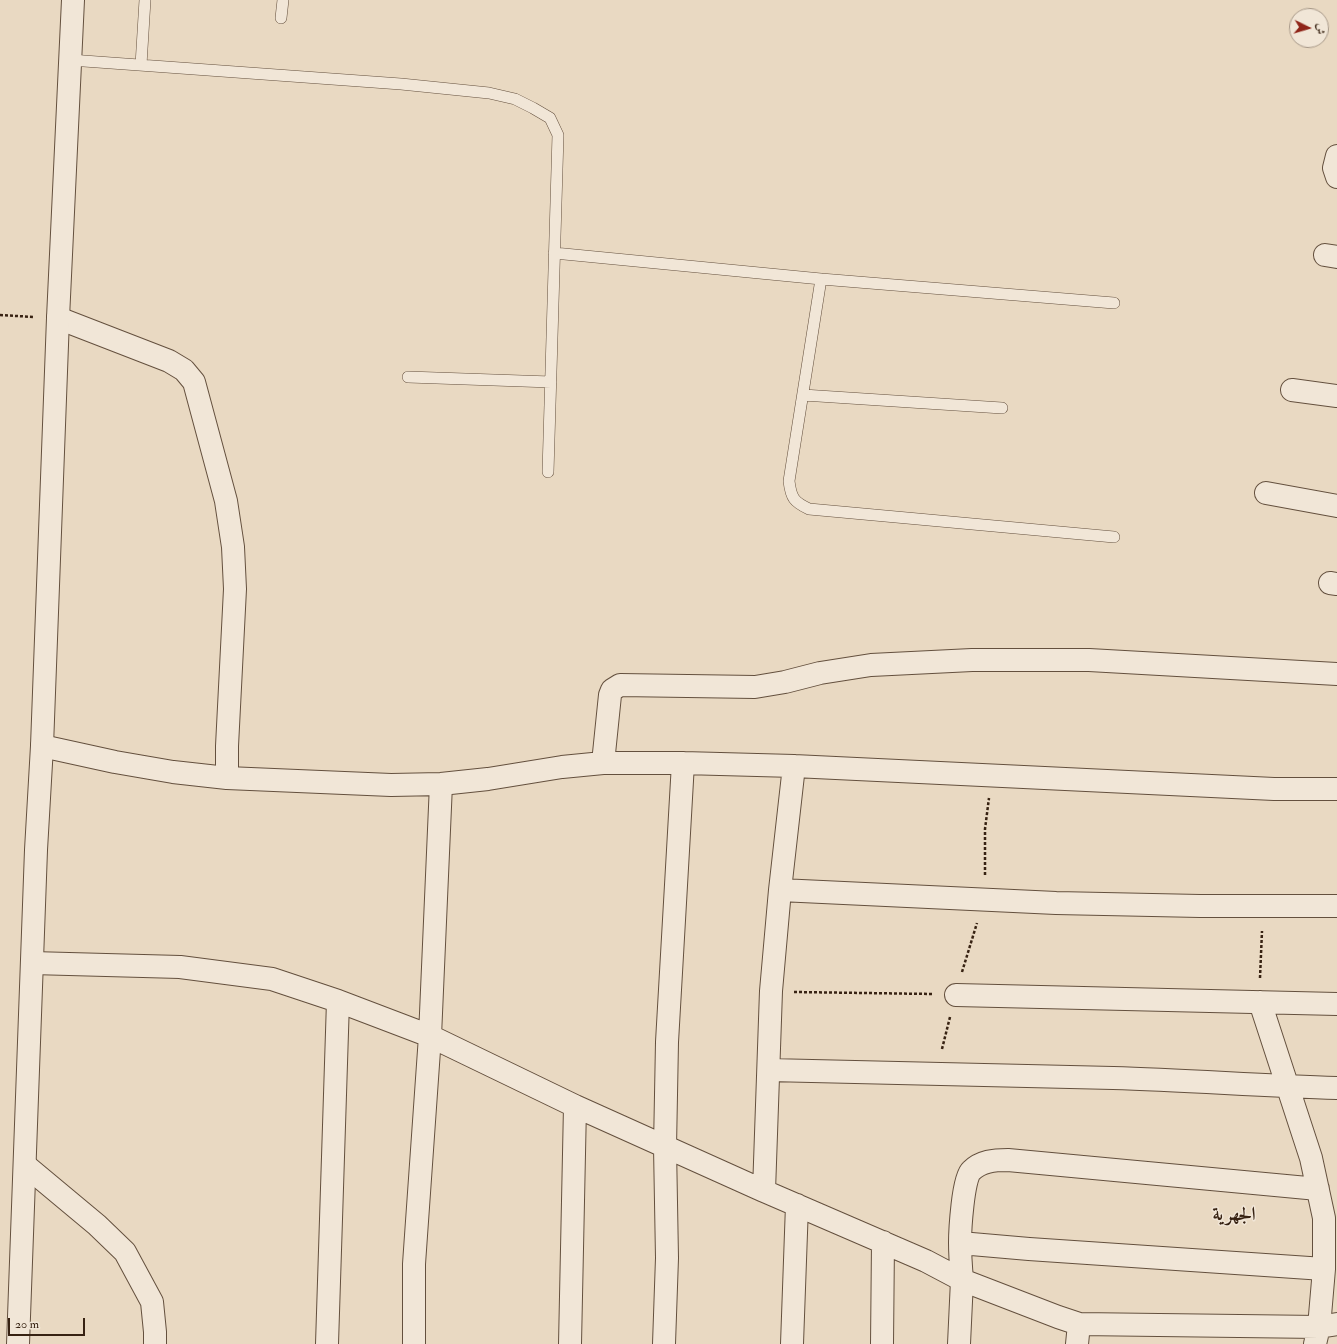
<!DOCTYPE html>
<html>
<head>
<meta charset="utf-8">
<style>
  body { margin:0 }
  #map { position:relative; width:1337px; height:1344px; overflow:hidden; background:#e9d9c2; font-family:"IM FELL Double Pica",Amiri,serif }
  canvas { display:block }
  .north { position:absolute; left:1289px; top:8px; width:40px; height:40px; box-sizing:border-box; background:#f1e6d7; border:1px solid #a79888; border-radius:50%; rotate:95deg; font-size:11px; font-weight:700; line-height:16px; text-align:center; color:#372212 }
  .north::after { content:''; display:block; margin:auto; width:14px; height:18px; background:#8f2418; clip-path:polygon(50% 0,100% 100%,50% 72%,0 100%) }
  .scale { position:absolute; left:8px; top:1318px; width:77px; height:18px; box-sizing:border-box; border:2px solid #372212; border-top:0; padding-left:5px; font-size:12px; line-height:14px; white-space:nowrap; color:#372212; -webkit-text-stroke:3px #f1e6d7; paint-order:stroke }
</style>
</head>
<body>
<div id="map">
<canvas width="1337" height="1344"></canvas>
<div class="north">ش</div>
<div class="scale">20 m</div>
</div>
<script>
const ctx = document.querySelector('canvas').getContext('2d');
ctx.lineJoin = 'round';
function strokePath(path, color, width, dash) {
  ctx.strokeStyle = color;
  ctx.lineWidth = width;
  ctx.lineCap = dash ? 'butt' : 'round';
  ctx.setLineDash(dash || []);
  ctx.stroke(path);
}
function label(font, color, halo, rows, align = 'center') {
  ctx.font = font + ' "IM FELL Double Pica",Amiri,serif';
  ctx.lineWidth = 3;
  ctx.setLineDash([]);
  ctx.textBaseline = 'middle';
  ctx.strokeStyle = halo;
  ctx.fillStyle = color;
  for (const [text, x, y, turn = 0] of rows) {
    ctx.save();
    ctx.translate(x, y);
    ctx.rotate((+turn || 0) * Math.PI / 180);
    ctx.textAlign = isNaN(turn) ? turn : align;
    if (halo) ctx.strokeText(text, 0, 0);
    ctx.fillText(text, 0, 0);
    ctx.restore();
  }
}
const service = new Path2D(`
  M281,18L283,0
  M70,60L401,84L489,93L515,99L533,108L550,118L558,135L548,472
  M141,65L145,0
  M554,253L821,279L1114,303
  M821,279L789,481C791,498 794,502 809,509L1114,537
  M408,377L551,382
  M803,395L1002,408`);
const minor = new Path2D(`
  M1337,156L1334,168L1337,177
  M1325,255L1337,257
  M1292,390L1337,396
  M1266,493L1337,506
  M1330,583L1337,584
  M42,746L115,762L173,772L227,778V746L235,589L233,547L226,501L194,382L184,370L169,361L58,318
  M603,763L610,695L612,690L620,685L755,687L785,682L820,673L871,665L972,660H1089L1337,674
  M227,778L391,785L441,784L488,779L562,767L603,763H683L794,766L1274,789H1337
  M780,890L1056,903L1200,906H1337
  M32,963L180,967L272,979L338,1001L430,1036L575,1106L570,1344
  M956,995L1337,1004
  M1260,1002L1311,1158L1324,1218V1269L1319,1327L1315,1344
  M769,1070C883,1073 998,1075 1113,1078C1188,1080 1262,1086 1337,1088
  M575,1106L764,1191L771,991L780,890L794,766
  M25,1165L97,1225L125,1252L152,1302L155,1332V1344
  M764,1191L926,1261L962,1280L959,1344
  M960,1243L1029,1249L1324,1269
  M1079,1324L1319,1327L1337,1324
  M327,1344L338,1001
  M414,1344V1264L430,1036L441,784
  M664,1344L667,1258L665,1147L667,1042L683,763
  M792,1344L797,1205
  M882,1344L883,1242
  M1077,1344L1079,1324L1058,1317L962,1280C961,1268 960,1255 960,1243C960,1231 963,1178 971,1171C981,1161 994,1160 1008,1160L1318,1189`);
const tertiary = new Path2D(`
  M18,1344L36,850L42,746L58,318L73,0`);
strokePath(service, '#64503e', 12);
strokePath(minor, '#64503e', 24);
strokePath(tertiary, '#64503e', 24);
strokePath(new Path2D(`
  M0,315L34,317
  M985,875V829L989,798
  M962,972L977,923
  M1260,978L1262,931
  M794,992L933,994
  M942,1049L950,1017`), '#372212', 2.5, [3, 2]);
strokePath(service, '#f1e6d7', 11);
strokePath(minor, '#f1e6d7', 22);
strokePath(tertiary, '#f1e6d7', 22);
label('bold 19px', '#372212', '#f1e6d7', [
  ["الجهرية",1234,1216]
]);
</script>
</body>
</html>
